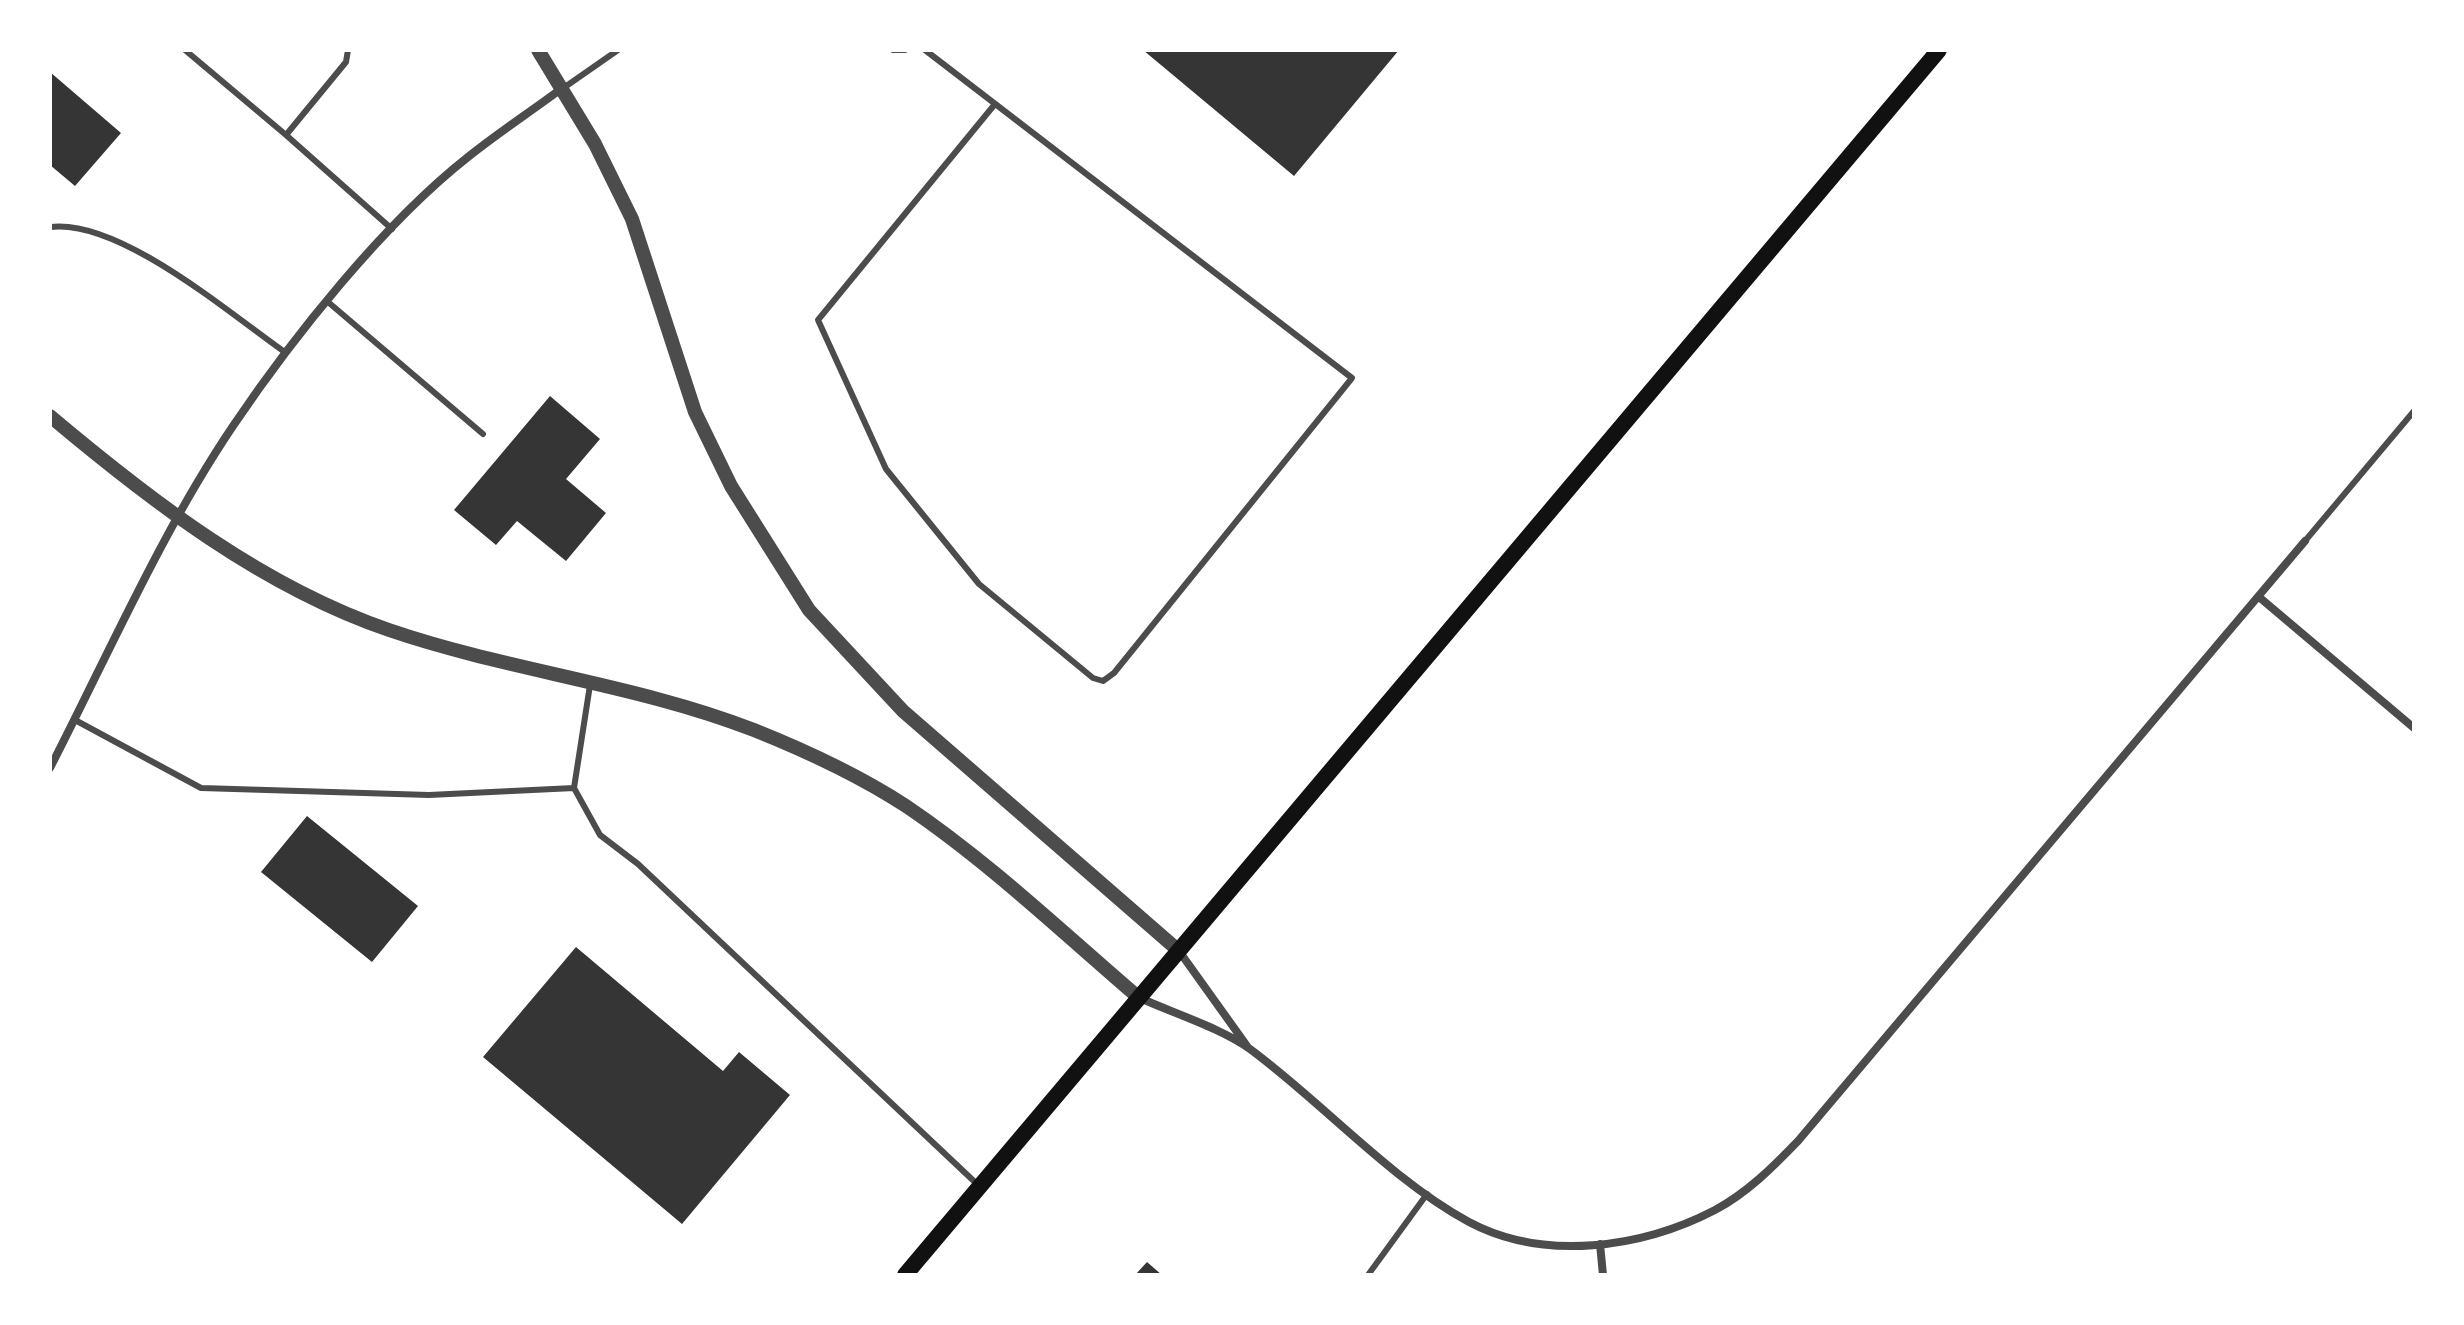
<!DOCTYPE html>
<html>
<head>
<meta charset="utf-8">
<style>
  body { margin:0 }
  #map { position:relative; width:2464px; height:1325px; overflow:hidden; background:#fff; font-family:"Libre Baskerville",serif }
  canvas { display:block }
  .frame { position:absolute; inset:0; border:52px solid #fff; pointer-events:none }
</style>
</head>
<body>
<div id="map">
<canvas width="2464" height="1325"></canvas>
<div class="frame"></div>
</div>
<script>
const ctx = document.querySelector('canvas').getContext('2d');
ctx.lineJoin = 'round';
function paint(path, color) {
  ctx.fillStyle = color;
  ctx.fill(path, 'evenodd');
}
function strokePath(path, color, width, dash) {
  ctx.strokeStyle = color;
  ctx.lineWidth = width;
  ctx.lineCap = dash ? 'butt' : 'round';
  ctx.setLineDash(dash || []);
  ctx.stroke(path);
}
paint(new Path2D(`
  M1143,50H1399L1294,176Z
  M50,72L121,133L75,186L50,165Z
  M550,396L600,439L566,479L606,513L566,561L517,521L496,545L454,510Z
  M307,816L418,906L372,962L261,872Z
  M576,947L723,1071L739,1052L790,1095L682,1224L483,1057Z
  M1147,1262L1162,1275H1135Z`), '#353535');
strokePath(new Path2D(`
  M185,50L286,135
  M348,50L346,62L286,135L392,229
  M893,50H905
  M925,50L1352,378L1114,673L1103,681L1093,678L979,584L886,469L818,320L995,104
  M562,89L618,50
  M50,227C119,218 230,314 286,353
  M328,302L483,434
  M2305,541L2414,411
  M590,685L574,788L600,835L638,864L978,1185
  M75,720L201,788L429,795L574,788
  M1368,1275L1427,1194`), '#4c4c4c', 6);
strokePath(new Path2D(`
  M2259,597L2414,728
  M50,768C108,655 162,531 233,426C293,337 384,223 468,157C498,133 530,112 561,89
  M1179,951L1247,1046
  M1140,998C1173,1013 1221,1028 1250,1049C1323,1103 1390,1179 1469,1222C1544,1262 1642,1248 1715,1210C1747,1193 1773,1167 1798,1141L2305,541
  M1600,1244L1603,1275`), '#4c4c4c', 8);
strokePath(new Path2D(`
  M538,50L595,144L632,219L695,412L731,486L809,610L903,711L1179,951
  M50,416C151,501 263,587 389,630C509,671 636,684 754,730C804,750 860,776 906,806C989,862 1063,933 1139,998`), '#4c4c4c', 14);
strokePath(new Path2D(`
  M905,1275L1939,50`), '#111', 16);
</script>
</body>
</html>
